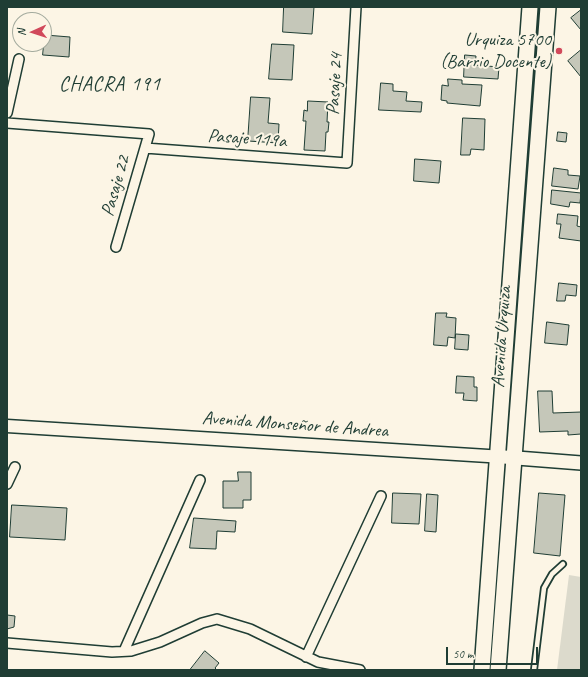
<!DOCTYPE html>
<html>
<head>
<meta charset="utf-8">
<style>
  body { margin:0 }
  #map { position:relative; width:588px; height:677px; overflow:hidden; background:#fcf5e5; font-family:Caveat,sans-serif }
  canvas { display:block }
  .frame { position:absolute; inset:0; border:8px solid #1f3d34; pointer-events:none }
  .north { position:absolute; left:12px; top:12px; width:40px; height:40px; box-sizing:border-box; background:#fcf5e5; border:1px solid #a4ab9e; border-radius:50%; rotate:267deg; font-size:11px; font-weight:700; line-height:16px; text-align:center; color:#1f3d34 }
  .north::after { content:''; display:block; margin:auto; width:14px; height:18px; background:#d1495b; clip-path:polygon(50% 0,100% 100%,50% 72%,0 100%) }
  .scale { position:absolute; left:446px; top:647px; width:92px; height:18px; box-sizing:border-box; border:2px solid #1f3d34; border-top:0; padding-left:5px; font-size:12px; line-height:14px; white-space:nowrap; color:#1f3d34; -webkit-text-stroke:3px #fcf5e5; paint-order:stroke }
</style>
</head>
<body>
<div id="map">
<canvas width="588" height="677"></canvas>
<div class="frame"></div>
<div class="north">N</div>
<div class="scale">50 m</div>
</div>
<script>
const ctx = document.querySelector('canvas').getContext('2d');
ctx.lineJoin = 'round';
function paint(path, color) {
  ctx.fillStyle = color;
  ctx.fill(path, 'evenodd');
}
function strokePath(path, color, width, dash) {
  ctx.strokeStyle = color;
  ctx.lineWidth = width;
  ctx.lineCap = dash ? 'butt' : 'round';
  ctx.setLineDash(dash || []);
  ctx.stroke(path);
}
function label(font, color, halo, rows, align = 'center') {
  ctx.font = font + ' Caveat,sans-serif';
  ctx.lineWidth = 4;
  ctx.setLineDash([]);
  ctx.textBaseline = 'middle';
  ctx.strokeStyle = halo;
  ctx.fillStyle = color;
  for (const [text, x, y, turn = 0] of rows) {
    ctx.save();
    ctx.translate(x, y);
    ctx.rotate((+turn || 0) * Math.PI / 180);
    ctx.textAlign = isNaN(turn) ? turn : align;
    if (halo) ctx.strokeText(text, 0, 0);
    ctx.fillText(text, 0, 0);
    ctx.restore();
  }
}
paint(new Path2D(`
  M569,575L581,577V670H557Z`), '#dcdacc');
const building = new Path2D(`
  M284,7H314L312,34L283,32Z
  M581,10V30L571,18Z
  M45,35L70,37L69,57L43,55Z
  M272,44L294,45L292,80L269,79Z
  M581,50V77L568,61Z
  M465,55L476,56L475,65L499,67L498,79L464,77Z
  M448,79L462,80V84L482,85L480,106L447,103V101L441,100L442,85L448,86Z
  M381,83L393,84V91L407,92L406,101L422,102L421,112L379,110Z
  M251,97L270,98L268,123L279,124L278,143L248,141Z
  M308,101L328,102L327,122H329L328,132H326L325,151L304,150L306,121H303L304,110L307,111Z
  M463,118L485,119L484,150L471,149L470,155H461Z
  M558,132L567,133L566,142L557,141Z
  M415,159L441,161L439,183L414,181Z
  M554,168L568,170V175L580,176L578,189L552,186Z
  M552,190L581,193L580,203L570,202L569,207L551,204Z
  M558,214L578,216L577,226L581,227V241L559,238L561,224H557Z
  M559,283L577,285L576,296L566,295L565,301H557Z
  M436,313H447L446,317L456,318L455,338L448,337L447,346L434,345Z
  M547,322L569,325L567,345L545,343Z
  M456,334L469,335L468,350L455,349Z
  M457,376L474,377V387H477V401L463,400L464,393H456Z
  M538,391H552L553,413L581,412V434L568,435V431L540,432Z
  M238,472H251V500H243V508H223V481H238Z
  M393,493L421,494L419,524L392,523Z
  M539,493L565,495L560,556L534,553Z
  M427,494L438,495L436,532L425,531Z
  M12,505L67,508L65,540L10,537Z
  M194,518L236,521L235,532L217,531L216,549L190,548Z
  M7,615L15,616L14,627L7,629Z
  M205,651L219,663L215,668L217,670H190Z`);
paint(building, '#c5c7b9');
strokePath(building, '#1f3d34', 1);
const service = new Path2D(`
  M534,670L544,588L552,574L563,564`);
const minor = new Path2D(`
  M7,113L19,59
  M7,123L149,134L116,247
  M145,148L347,163L356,7
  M7,484L15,467
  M7,643L112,652L131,651L160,642L202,623L217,619L250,629L318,662L360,670
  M124,651L200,480
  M306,657L381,496`);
const tertiary = new Path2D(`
  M7,426L504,457`);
const secondary = new Path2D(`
  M504,457L581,463`);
const primary = new Path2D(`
  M482,670L530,7
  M498,670L548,7`);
strokePath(service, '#1f3d34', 8);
strokePath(minor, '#1f3d34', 12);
strokePath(tertiary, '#1f3d34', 15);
strokePath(secondary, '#1f3d34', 16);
strokePath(primary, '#1f3d34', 18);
strokePath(service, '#fcf5e5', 4.5);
strokePath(minor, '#fcf5e5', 9);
strokePath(tertiary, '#fcf5e5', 12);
strokePath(secondary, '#fcf5e5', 13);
strokePath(primary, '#fcf5e5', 15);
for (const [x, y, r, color] of [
  [559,51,4,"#d1495b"]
]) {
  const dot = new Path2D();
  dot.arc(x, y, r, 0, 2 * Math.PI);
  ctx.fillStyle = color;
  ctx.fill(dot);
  strokePath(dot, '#fcf5e5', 1.5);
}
label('19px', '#1f3d34', '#fcf5e5', [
  ["Urquiza 5700",551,40],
  ["(Barrio Docente)",551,62]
], 'right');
label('19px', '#1f3d34', '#fcf5e5', [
  ["Pasaje 24",335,84,-87],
  ["Pasaje 119a",247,139,4],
  ["Pasaje 22",116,186,-74],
  ["Avenida Urquiza",502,337,-86],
  ["Avenida Monseñor de Andrea",295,425,4]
]);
ctx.letterSpacing = '1px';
label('20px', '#1f3d34', '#fcf5e5', [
  ["CHACRA 191",110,85]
]);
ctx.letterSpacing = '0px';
</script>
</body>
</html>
